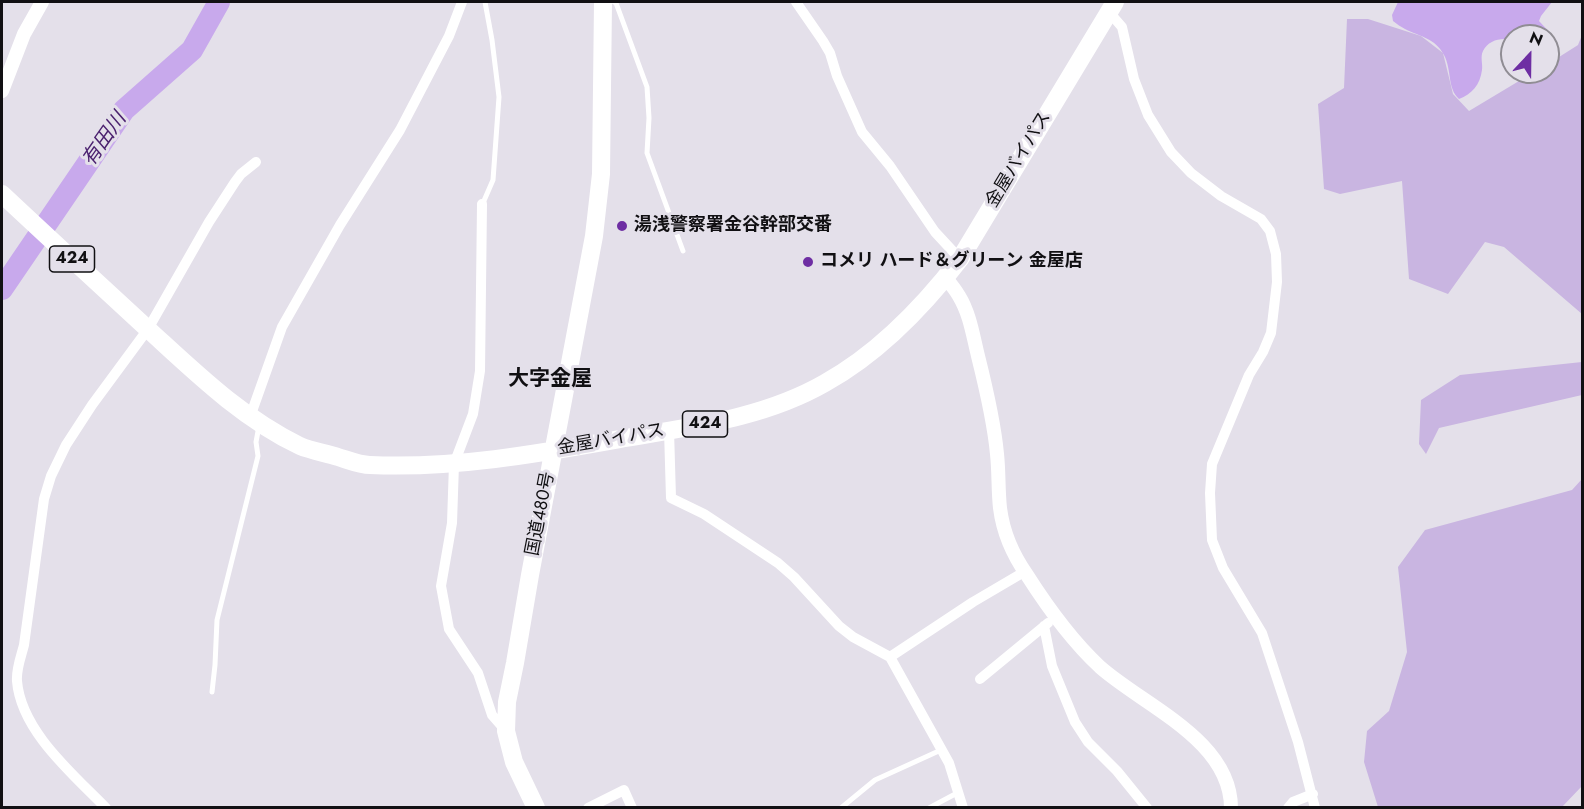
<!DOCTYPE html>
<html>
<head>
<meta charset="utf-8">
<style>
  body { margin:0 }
  #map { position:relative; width:1584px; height:809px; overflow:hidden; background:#e4e0ea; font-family:Jost,sans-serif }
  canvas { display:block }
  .frame { position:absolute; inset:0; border:3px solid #111013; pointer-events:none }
  .north { position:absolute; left:1500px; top:24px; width:60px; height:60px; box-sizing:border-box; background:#e4e0ea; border:2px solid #908d94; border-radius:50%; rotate:22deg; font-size:16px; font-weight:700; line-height:24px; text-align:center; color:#111013 }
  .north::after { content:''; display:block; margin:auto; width:21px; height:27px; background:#6e2ea3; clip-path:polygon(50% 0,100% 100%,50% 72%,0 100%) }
</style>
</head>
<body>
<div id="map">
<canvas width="1584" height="809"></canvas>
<div class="frame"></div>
<div class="north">N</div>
</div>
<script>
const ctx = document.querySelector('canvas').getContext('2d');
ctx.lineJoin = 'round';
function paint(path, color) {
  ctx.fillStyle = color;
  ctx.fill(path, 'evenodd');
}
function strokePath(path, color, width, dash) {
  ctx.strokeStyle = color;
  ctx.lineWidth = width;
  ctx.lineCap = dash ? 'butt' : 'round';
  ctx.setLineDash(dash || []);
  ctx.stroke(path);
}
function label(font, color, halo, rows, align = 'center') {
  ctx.font = font + ' Jost,"Noto Sans JP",sans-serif';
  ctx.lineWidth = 6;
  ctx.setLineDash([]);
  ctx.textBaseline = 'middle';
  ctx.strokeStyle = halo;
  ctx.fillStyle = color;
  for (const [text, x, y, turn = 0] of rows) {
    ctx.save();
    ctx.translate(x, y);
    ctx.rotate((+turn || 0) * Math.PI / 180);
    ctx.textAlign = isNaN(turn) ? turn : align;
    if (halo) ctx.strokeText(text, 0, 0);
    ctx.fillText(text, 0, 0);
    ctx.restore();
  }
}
paint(new Path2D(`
  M1347,19H1368L1421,36L1443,53L1453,94L1469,111L1534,72H1548V64L1578,45L1582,35V314L1504,247L1485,242L1448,294L1409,279L1402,181L1340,194L1324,189L1318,104L1344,88Z
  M1582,362V395L1439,428L1426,454L1419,444L1421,400L1460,375Z
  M1582,479V786L1562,807H1378L1364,762L1367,731L1389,711L1407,652L1398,567L1425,530L1572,490Z`), '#c9b5e1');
paint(new Path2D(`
  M1398,2H1552L1541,16L1539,21L1554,37L1556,47L1548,46V36H1512V40C1502,37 1488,40 1483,51C1480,57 1483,64 1482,70C1480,85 1472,94 1459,99C1447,88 1452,70 1444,55C1435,38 1421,37 1405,29C1401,27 1397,24 1393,21L1392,15Z`), '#c8a9ec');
strokePath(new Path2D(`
  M2,289L124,110L192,50L219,2`), '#c8a9ec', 22);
strokePath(new Path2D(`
  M614,2L616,3L647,87L649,118L647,153L683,251
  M483,203L493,180L499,97L492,40L485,2
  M212,692L215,665L217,620L258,456L256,442L259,426
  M841,808L875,780L941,750
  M929,808L959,792`), '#fff', 5);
strokePath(new Path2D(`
  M796,2L823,41L830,53L837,76L862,132L890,166L935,232L960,259
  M1109,12L1122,27L1134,79L1148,115L1171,152L1191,173L1221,196L1261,219L1270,231L1276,254L1277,282L1271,333L1263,352L1249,375L1212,464L1210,493L1212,540L1223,568L1262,633L1298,742L1315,808
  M482,204L480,371L473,414L454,464L452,523L441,586L449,629L478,673L492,715L506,731
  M250,417L282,327L340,225L400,130L449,36L462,2
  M669,430L671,498L704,514L778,563L794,577L839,626L853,637L890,657L949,763L963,808
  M1044,626L1052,666L1075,722L1088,742L1117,771L1147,808
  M890,657L973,602L1024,572
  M980,679L1048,623
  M106,808C73,774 21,731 17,681C16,669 21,657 24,645L44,499L51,476L66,445L92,405L148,329L209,222L235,182L241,174L256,162
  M588,808L624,790L632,808
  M1288,808L1293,802L1313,794`), '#fff', 10);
strokePath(new Path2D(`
  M2,91L24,34L42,2
  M945,277C950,283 955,289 959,296C970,314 973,336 978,356C986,388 994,421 997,454C999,472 998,490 1000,508C1003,532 1013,555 1027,575C1048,608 1071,640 1100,667C1144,706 1231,740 1231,808`), '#fff', 14);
strokePath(new Path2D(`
  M2,194C51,240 100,285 150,331C197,374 242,418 300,446C312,451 326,453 338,457C348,460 360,465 370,465C456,469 542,453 626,438C694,426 764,418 825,383C879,353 923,307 960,259L1115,2
  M536,808L514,762L506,731L507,702L515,663L530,575L594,236L601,174L603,2`), '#fff', 18);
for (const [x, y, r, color] of [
  [622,226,6,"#6e2ea3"],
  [808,262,6,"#6e2ea3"]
]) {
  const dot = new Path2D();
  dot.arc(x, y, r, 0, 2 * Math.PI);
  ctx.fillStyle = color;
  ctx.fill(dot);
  strokePath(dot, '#e4e0ea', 2);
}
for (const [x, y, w] of [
  [72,259,45],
  [705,424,45]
]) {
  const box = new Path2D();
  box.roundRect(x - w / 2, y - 13, w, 26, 4.5);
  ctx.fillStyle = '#e4e0ea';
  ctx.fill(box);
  strokePath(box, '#111013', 1.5);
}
label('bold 16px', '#111013', null, [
  ["424",72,259],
  ["424",705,424]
]);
label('18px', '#111013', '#e4e0ea', [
  ["金屋バイパス",1019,160,-59],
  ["金屋バイパス",611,440,-10],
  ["国道480号",541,514,-79]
]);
label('bold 18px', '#111013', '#e4e0ea', [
  ["湯浅警察署金谷幹部交番",634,226],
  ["コメリ ハード＆グリーン 金屋店",820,262]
], 'left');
label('italic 20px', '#4b216f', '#e4e0ea', [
  ["有田川",105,140,-55]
]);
label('bold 21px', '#111013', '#e4e0ea', [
  ["大字金屋",550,380]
]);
</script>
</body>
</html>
